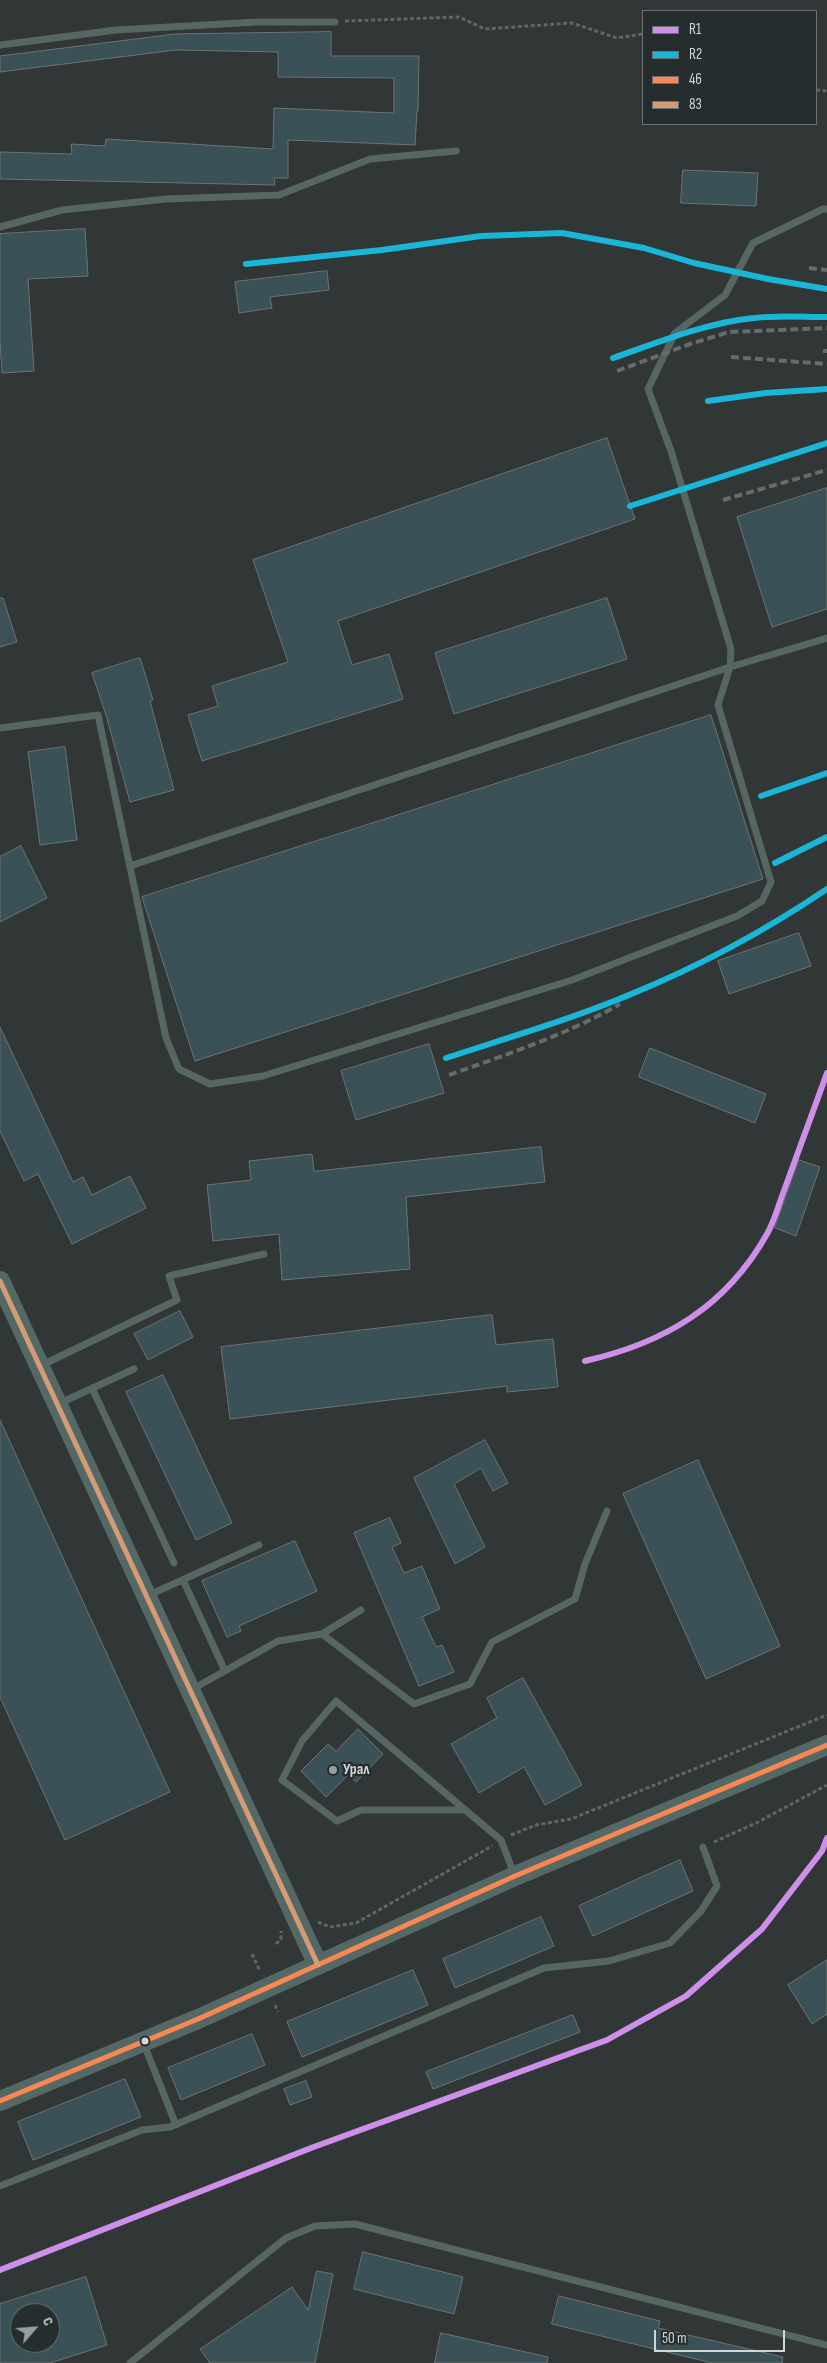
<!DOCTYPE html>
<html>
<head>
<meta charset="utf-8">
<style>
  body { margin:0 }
  #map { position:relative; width:827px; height:2363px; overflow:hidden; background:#313636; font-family:"Sofia Sans Condensed",sans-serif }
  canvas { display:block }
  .legend { position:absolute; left:642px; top:10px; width:175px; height:115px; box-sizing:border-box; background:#252d2e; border:1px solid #6a7172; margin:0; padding:6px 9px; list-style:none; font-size:15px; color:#d1d7d7 }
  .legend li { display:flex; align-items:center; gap:10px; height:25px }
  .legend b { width:25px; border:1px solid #6a7172 }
  .north { position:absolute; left:10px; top:2303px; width:50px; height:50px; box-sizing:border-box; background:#252d2e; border:1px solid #6a7172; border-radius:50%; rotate:63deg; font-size:14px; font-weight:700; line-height:20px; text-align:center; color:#d1d7d7 }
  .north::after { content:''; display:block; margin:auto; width:18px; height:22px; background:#999f9f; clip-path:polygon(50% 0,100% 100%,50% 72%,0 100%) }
  .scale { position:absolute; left:654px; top:2330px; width:131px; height:22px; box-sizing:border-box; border:2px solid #d1d7d7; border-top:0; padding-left:6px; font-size:15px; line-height:18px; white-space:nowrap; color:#d1d7d7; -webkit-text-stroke:4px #252d2e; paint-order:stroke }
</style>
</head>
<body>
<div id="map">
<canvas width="827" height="2363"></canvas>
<ul class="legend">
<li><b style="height:6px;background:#ce8fe9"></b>R1</li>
<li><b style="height:6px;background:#1ab6d8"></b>R2</li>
<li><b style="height:6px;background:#f88751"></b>46</li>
<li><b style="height:6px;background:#d39c74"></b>83</li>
</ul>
<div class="north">С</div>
<div class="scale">50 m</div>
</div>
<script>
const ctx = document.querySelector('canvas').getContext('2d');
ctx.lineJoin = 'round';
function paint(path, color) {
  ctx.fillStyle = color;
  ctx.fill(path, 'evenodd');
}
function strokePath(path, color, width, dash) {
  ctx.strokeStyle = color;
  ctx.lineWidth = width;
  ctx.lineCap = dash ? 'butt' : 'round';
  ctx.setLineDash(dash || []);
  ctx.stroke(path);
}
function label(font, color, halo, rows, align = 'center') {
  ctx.font = font + ' "Sofia Sans Condensed",sans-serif';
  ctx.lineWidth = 4.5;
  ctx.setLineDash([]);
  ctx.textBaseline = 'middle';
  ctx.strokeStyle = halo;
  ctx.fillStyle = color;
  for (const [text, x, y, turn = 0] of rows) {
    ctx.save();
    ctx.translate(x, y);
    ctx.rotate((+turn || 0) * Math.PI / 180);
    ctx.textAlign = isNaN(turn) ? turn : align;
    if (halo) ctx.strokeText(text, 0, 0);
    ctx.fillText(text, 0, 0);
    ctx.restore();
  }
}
const building = new Path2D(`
  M331,32V56H419L418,111H417L415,145L288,140V178H274L275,185L0,179V152L72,154L71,144L105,146L106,139L273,149L274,108L394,113V78L278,77V52L176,50L0,72V56L175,34Z
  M683,170L758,173L756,206L681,203Z
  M85,229L88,276L28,279L34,371L2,373L0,341V234Z
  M327,271L329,290L270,297L272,308L239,313L235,282Z
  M607,438L635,519L338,621L352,665L389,654L403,699L202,761L188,715L218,706L212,686L288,662L253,560Z
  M827,488V609L772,627L737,517Z
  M0,598H3L17,642L0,647Z
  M607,598L627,659L454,714L435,653Z
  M140,658L153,700L150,701L174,790L130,802L106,715L92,673Z
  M711,715L763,879L195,1061L142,897Z
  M65,747L77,840L40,845L28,752Z
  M21,846L47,898L0,922V857Z
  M799,933L811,966L729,994L718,961Z
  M0,1027L73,1182L83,1177L92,1195L130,1176L146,1208L72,1244L38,1174L24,1181L0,1131Z
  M429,1044L444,1093L356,1120L341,1071Z
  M650,1048L766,1094L755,1123L639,1077Z
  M541,1147L545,1182L406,1197L410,1269L282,1280L279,1234L213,1241L207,1185L251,1180L249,1161L312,1154L314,1171Z
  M799,1160L820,1167L796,1236L775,1228Z
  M180,1311L193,1337L148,1360L134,1334Z
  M492,1315L496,1345L553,1339L558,1387L507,1392V1386L230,1419L221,1347Z
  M163,1375L232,1523L196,1540L126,1392Z
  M0,1420L170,1792L65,1840L0,1697Z
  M485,1440L508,1483L493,1491L481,1468L454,1484L485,1547L455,1564L414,1478Z
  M698,1460L780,1646L706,1679L623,1494Z
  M390,1518L401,1543L392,1547L404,1573L422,1566L440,1609L422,1617L436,1647L442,1645L454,1672L419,1686L354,1533Z
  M295,1541L317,1591L239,1626L241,1631L227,1637L202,1581Z
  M523,1678L582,1785L545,1805L524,1767L479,1793L451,1744L497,1718L487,1698Z
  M358,1729L383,1754L356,1782L348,1775L326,1797L301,1771L328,1744L336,1751Z
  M680,1860L693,1891L593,1936L579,1906Z
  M541,1917L554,1946L455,1988L443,1959Z
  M827,1960V2014L812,2024L788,1985Z
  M413,1970L428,2005L302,2057L287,2022Z
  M573,2015L580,2032L433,2089L426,2072Z
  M252,2034L265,2065L181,2100L168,2068Z
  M125,2079L141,2117L33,2160L18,2122Z
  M306,2081L312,2097L290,2105L284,2089Z
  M363,2252L463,2277L454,2314L354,2289Z
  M317,2271L333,2274L315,2363H210L200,2349L292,2287L308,2310Z
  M86,2277L107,2345L50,2363H0V2304ZM20,2313H50V2343H20Z
  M559,2296L660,2321L658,2328L783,2357L782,2363H712L552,2324Z
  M441,2333L548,2357L547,2363H435Z`);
paint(building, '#3a5157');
strokePath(building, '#6f7273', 1);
strokePath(new Path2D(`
  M345,21L459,17L485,29L572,23L617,38L643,34
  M816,90L827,91
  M511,1835L536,1825L571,1819L827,1715
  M714,1842L758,1822L827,1785
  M318,1922L330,1927L356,1923L492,1846
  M276,1944L281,1939V1931
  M252,1954L260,1971
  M275,2005L278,2012`), '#5d6766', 3, [4, 2.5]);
strokePath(new Path2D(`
  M0,45L116,30L257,22H335
  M0,227L62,210L166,199L279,195L370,159L456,151
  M0,728L98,715L166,1038L179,1069L210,1084L263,1076L572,980L737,916L762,901L771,882L718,705L730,667L731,649L671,451L648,389L675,333L725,295L753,243L823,209H827
  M130,866L730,667L827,638
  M40,1366L177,1300L169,1276L264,1254
  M92,1388L174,1563
  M58,1404L134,1369
  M183,1580L225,1671
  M147,1596L259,1545
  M322,1634L414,1704L470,1684L492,1642L575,1599L585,1564L607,1511
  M191,1690L278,1641L322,1634L361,1610
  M464,1810H361L337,1821L282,1780L302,1741L336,1701L501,1840L514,1874
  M143,2042L176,2125
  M0,2186L142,2130L170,2127L544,1968L609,1961L670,1943L701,1911L717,1886L703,1847
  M130,2363L286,2238L315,2226L355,2224L827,2345`), '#566663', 7);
strokePath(new Path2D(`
  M0,1281L318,1965
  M0,2101L198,2019L515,1876L827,1745`), '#546866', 20);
strokePath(new Path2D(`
  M246,264L382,250L481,236L562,233L644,248L694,263L768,279L827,289
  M809,268L827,270
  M823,351H827
  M731,357L827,364
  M613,358C659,342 705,323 754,318C778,315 803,317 827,317
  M617,371L690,344L729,332L827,328
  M708,401L766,393L827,389
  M723,500L827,470
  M630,506L827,443
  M761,796L827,773
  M775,863L827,837
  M446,1058C507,1038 569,1020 629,995C698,967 765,931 827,889
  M449,1075C508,1054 566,1035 620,1004
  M585,1361C664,1343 726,1307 767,1234C775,1220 779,1203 785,1188C799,1150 813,1111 827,1073
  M0,2270L311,2148L607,2040L686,1996L762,1929L822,1851L827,1838`), '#646d6d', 4, [8, 4]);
strokePath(new Path2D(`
  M0,2101L198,2019L515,1876L827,1745`), '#f88751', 5);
strokePath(new Path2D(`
  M0,1281L318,1965`), '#d39c74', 5);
strokePath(new Path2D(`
  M585,1361C664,1343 726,1307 767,1234C775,1220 779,1203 785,1188C799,1150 813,1111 827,1073
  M0,2270L311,2148L607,2040L686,1996L762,1929L822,1851L827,1838`), '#ce8fe9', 6);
strokePath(new Path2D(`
  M246,264L382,250L481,236L562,233L644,248L694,263L768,279L827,289
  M613,358C659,342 705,323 754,318C778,315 803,317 827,317
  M708,401L766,393L827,389
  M630,506L827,443
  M761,796L827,773
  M775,863L827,837
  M446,1058C507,1038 569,1020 629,995C698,967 765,931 827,889`), '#1ab6d8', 6);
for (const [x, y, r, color] of [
  [333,1770,5,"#999f9f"],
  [145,2041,4.5,"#d1d7d7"]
]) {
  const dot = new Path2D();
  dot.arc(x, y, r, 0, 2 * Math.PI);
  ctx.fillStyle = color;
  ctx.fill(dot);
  strokePath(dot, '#252d2e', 2);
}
label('bold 16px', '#d1d7d7', '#252d2e', [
  ["Урал",343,1770]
], 'left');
</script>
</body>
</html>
